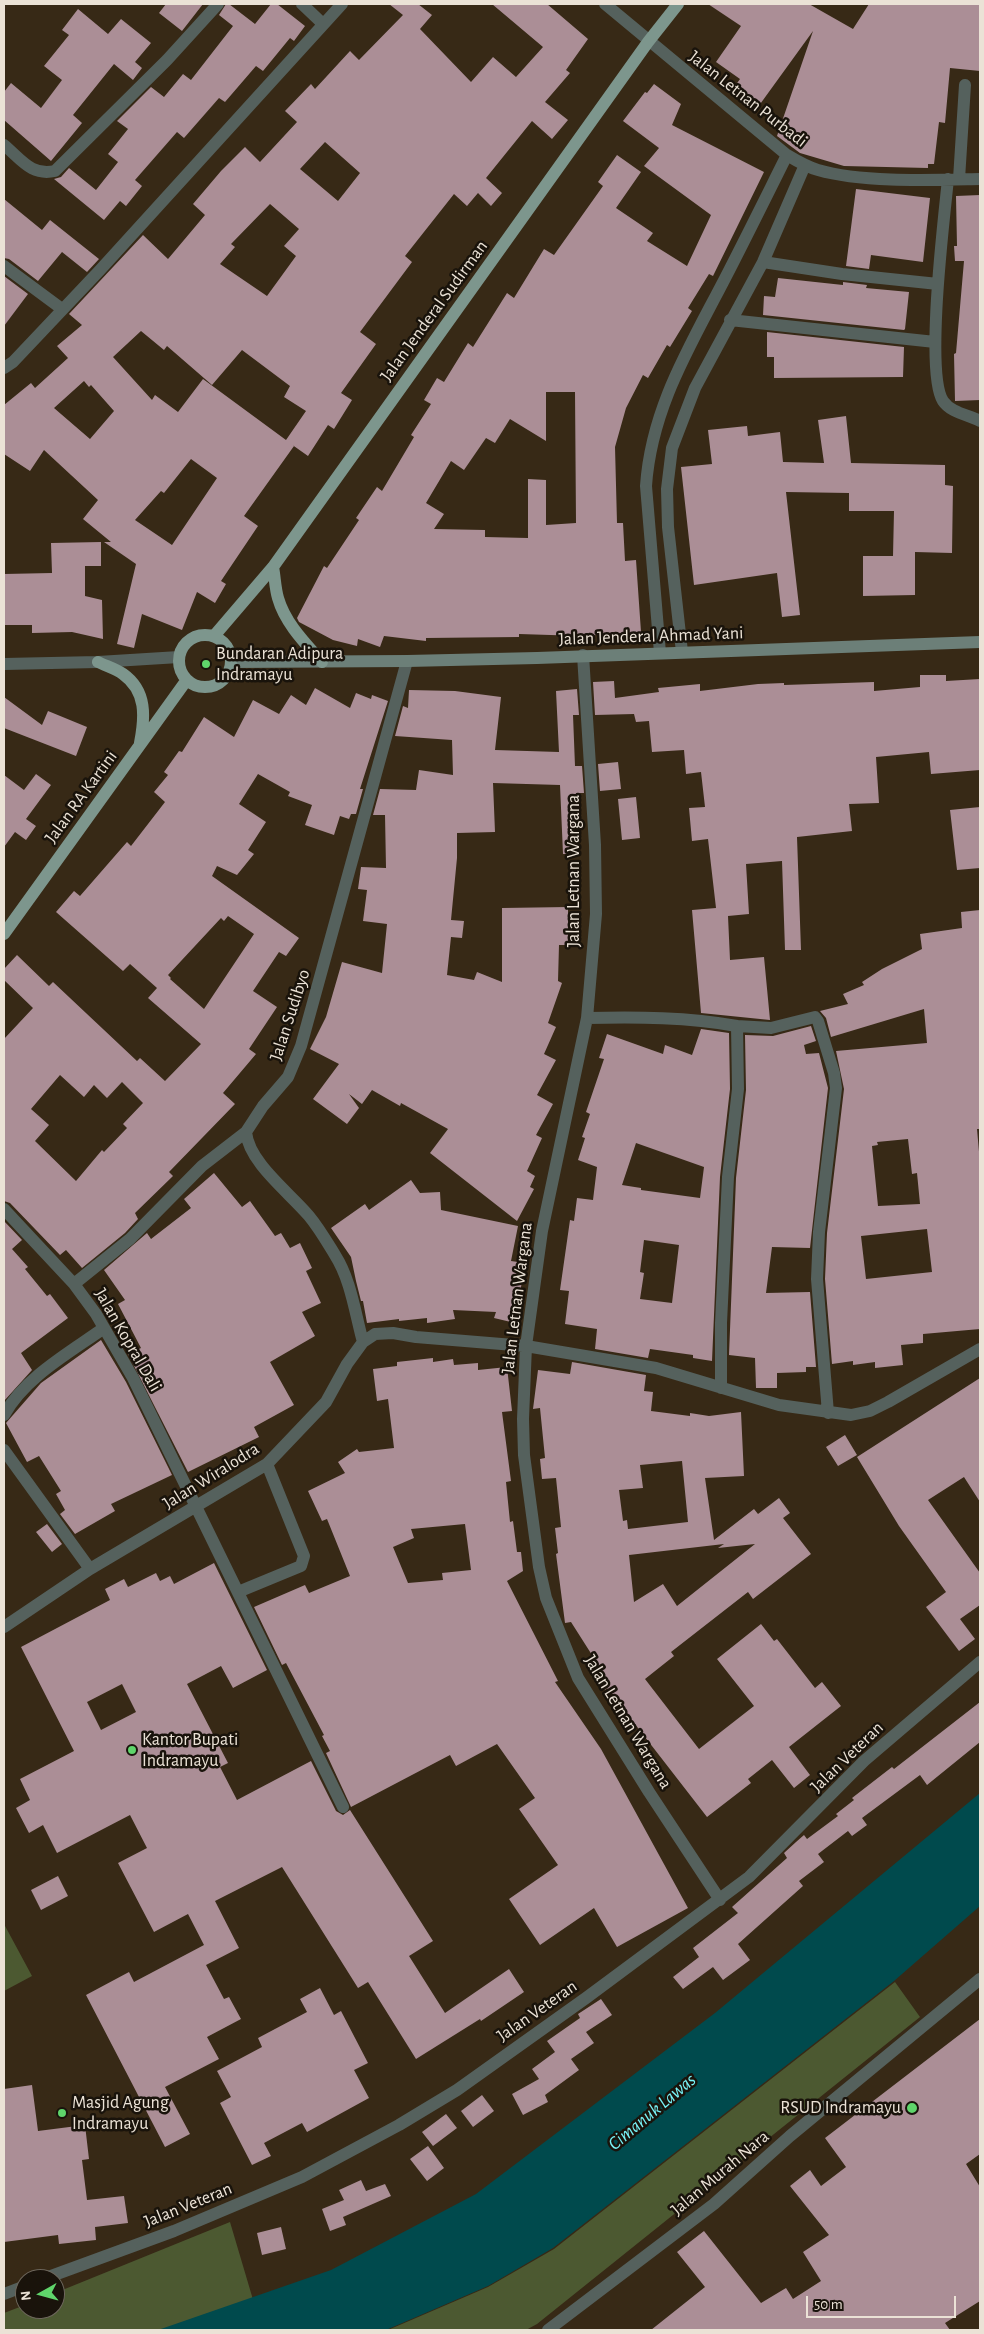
<!DOCTYPE html>
<html>
<head>
<meta charset="utf-8">
<style>
  body { margin:0 }
  #map { position:relative; width:984px; height:2334px; overflow:hidden; background:#372916; font-family:"Alegreya Sans",sans-serif }
  canvas { display:block }
  .frame { position:absolute; inset:0; border:5px solid #ebe2d6; pointer-events:none }
  .north { position:absolute; left:15px; top:2269px; width:50px; height:50px; box-sizing:border-box; background:#19130b; border:1px solid #6d665c; border-radius:50%; rotate:263deg; font-size:14px; font-weight:700; line-height:20px; text-align:center; color:#ebe2d6 }
  .north::after { content:''; display:block; margin:auto; width:18px; height:22px; background:#5fd56b; clip-path:polygon(50% 0,100% 100%,50% 72%,0 100%) }
  .scale { position:absolute; left:806px; top:2296px; width:150px; height:22px; box-sizing:border-box; border:2px solid #ebe2d6; border-top:0; padding-left:6px; font-size:15px; line-height:18px; white-space:nowrap; color:#ebe2d6; -webkit-text-stroke:4px #19130b; paint-order:stroke }
</style>
</head>
<body>
<div id="map">
<canvas width="984" height="2334"></canvas>
<div class="frame"></div>
<div class="north">N</div>
<div class="scale">50 m</div>
</div>
<script>
const ctx = document.querySelector('canvas').getContext('2d');
ctx.lineJoin = 'round';
function paint(path, color) {
  ctx.fillStyle = color;
  ctx.fill(path, 'evenodd');
}
function strokePath(path, color, width, dash) {
  ctx.strokeStyle = color;
  ctx.lineWidth = width;
  ctx.lineCap = dash ? 'butt' : 'round';
  ctx.setLineDash(dash || []);
  ctx.stroke(path);
}
function label(font, color, halo, rows, align = 'center') {
  ctx.font = font + ' "Alegreya Sans",sans-serif';
  ctx.lineWidth = 5;
  ctx.setLineDash([]);
  ctx.textBaseline = 'middle';
  ctx.strokeStyle = halo;
  ctx.fillStyle = color;
  for (const [text, x, y, turn = 0] of rows) {
    ctx.save();
    ctx.translate(x, y);
    ctx.rotate((+turn || 0) * Math.PI / 180);
    ctx.textAlign = isNaN(turn) ? turn : align;
    if (halo) ctx.strokeText(text, 0, 0);
    ctx.fillText(text, 0, 0);
    ctx.restore();
  }
}
paint(new Path2D(`
  M4,1924L32,1976L4,1991Z
  M895,1982L920,2017L537,2324L526,2330H388L488,2287L554,2249Z
  M230,2222L262,2330H4V2313L25,2305V2309H55V2293Z`), '#4c5931');
paint(new Path2D(`
  M980,1793V1906L894,1981L553,2248L488,2286L386,2330H158L331,2270L476,2194L715,2013Z`), '#004a4d');
paint(new Path2D(`
  M166,4H203L182,31L159,13Z
  M226,4H229L255,24L271,4H277L305,26L294,41L290,38L263,71L256,66L225,102L219,98L184,138L177,132L135,180L142,186L126,206L120,201L104,220L54,179L61,177L69,168L96,190L118,162L108,154L128,129L117,121L151,87L164,97L183,74L191,80L233,26L219,15Z
  M389,4H418L432,15L420,29L471,82L493,57L516,77L543,47L492,4H547L588,39L566,70L570,73L545,102L568,120L552,139L532,121L486,178L502,193L491,206L478,193L467,206L454,194L405,256L412,262L360,332L376,344L341,393L352,400L334,429L328,425L308,456L291,444L294,446L244,516L258,526L221,581L226,584L215,603L197,592L182,630L142,614L134,648L117,644L136,564L104,542H111L83,519L98,500L44,450L30,471L4,454V405L31,383L35,388L68,358L57,346L82,325L69,314L143,235L168,259L205,215L193,204L221,171L245,147L260,162L297,122L285,111L311,84L315,89L350,51L359,60L403,15ZM325,142L360,173L338,201L300,169ZM270,204L299,229L284,246L296,256L267,296L220,264L235,247L231,244ZM141,331L164,350L167,346L212,385L242,350L290,386L284,397L306,411L286,440L203,379L178,412L155,395L152,400L113,357ZM84,381L89,387L91,385L114,411L90,439L54,408ZM191,459L217,478L172,545L135,520L161,491L164,493Z
  M708,4H809L853,29L869,4H980V71L950,68L945,123L939,122L934,164H928V168L844,166L800,153L777,136L813,31L758,107L733,89L740,79L716,62L741,26Z
  M78,9L108,34L121,19L151,43L135,62L142,68L133,80L114,64L73,115L82,123L51,161L4,120V92L11,83L41,108L62,80L44,66L69,35L62,30Z
  M654,84L681,104L672,125L764,172L713,276L709,274L688,308L692,311L670,347L667,345L648,378L643,375L626,408L615,447L617,523H623L625,561L636,560L641,632L582,636L519,634V637L426,638V641L384,636L380,647L358,639L357,646L333,640L299,622L297,618L324,566L327,568L359,520L356,518L377,487L382,491L414,437L411,435L431,404L424,400L437,378L444,382L468,343L473,347L507,293L514,298L544,249L554,255L603,186L598,182L617,155L641,172L616,208L653,233L647,241L687,266L711,215L644,166L659,148L623,121L645,92L647,93ZM546,392H575L576,523L546,525V480L528,479V538L485,537V530L434,529L444,514L426,503L451,461L464,470L486,438L495,443L510,419L546,441Z
  M856,189L930,198L923,262L871,255L869,269L846,266Z
  M980,195V400L955,401L954,354L956,353L964,261H955L954,246H957L956,196Z
  M4,199L42,230L50,220L99,259L87,272L62,252L38,281L9,259L4,258Z
  M4,276L28,294L4,326Z
  M778,278L843,285V282L867,285L866,288L909,292L905,329L904,330L763,315L764,296L775,297Z
  M767,332L904,347L903,377L774,378V357H767Z
  M846,416L851,463L945,465V485L953,486L952,553L915,552V595L863,596V556H893L894,511H849V493L786,492L800,615L782,617L777,573L694,585L681,467L712,464L708,430L747,426L748,436L780,432L783,462L824,463L818,420Z
  M101,542V566H85V596L102,600L103,639L72,632L32,633V625H4V574L52,573L51,543Z
  M920,675H946V681L980,679V770L931,774L929,752L876,757L879,803L849,804L852,831L797,837L801,950H785L782,861L746,864L749,914L728,916L730,960L764,957L770,1020L701,1013L692,910L716,908L708,839L692,841L689,808L705,807L701,772L686,774L684,750L652,752L649,721L636,722L634,714L595,715L593,682L614,681L615,698L659,692L658,688L700,684V691L758,684L784,683V685L874,682V691L920,687Z
  M315,688L350,708L356,693L371,699L372,695L388,701L360,789H363L356,814H351L349,819L340,816L334,835L305,825L312,805L288,796L290,792L258,774L239,804L266,822L248,850L254,854L237,875L217,866L212,876L299,938L286,956L279,952L253,991L277,1007L249,1049L256,1054L223,1093L235,1104L169,1172L173,1176L135,1213L138,1219L125,1233L82,1268L66,1250L60,1255L10,1203L4,1201V1039L33,1008L4,980V969L17,955L49,986L53,982L137,1061L140,1058L165,1081L201,1044L148,998L157,988L130,964L123,971L56,912L74,891L80,896L127,842L131,846L165,802L154,792L168,775L164,772L179,751L182,752L204,717L234,737L253,700L279,714L291,695L306,705ZM228,916L254,934L204,1009L170,979L171,978L168,975L221,918L224,921ZM60,1075L84,1097L94,1085L107,1098L122,1082L143,1103L123,1124L127,1128L104,1152L102,1150L76,1181L35,1141L49,1125L31,1109Z
  M577,689L579,715H573L575,766H582L584,793H576L579,854H563L560,785L493,783L495,832L457,833V858L451,920L464,921L462,938L451,937L447,975L474,980L477,972L502,982V908L568,907V945H559L558,981L562,983L548,1023L556,1027L544,1054L556,1060L537,1095L553,1104L536,1135L542,1138L527,1171L535,1176L530,1187L534,1189L517,1221L430,1153L448,1129L401,1103L400,1106L372,1090L362,1104L349,1094L359,1108L347,1124L313,1099L339,1064L310,1049L326,1017L342,962L382,973L387,924L363,921L367,890L358,889L361,867L386,868L385,815H373L380,789L416,790L419,770L453,775L452,740L395,736L403,706L408,708L409,690L455,691L501,697L495,750L559,752L556,691Z
  M4,697L42,725L48,711L87,727L76,756L4,728Z
  M618,762L621,789L600,791L598,764Z
  M36,774L51,785L26,819L36,826L26,840L15,832L4,847V775L24,790Z
  M636,797L640,838L622,840L618,799Z
  M980,807V868L957,870L950,810Z
  M980,910V1129H977L980,1163V1329L923,1334V1343L901,1345L903,1365L875,1368V1362L853,1365V1361L832,1364L825,1279L827,1233L844,1089L836,1051L927,1043L924,1009L831,1037L826,1018L820,1011L848,1004L843,994L864,985L862,982L882,969L922,949L920,934L962,928L961,912ZM908,1139L912,1174L917,1173L920,1204L878,1206L872,1146L878,1145L877,1142ZM927,1229L932,1272L866,1279L861,1236Z
  M811,1026L816,1041L804,1045L806,1054L819,1053L828,1088L810,1248L772,1247L766,1293L810,1292L816,1367H806V1372L777,1373V1388H756L755,1358L729,1355L736,1178L746,1090L745,1035L773,1036Z
  M701,1029L729,1033L730,1089L720,1177L712,1361L693,1358V1355L650,1349L648,1358L595,1349L597,1329L565,1324L569,1291L560,1290L570,1220L574,1221L577,1198L593,1200L597,1167L578,1160L585,1138L582,1137L590,1114L586,1112L604,1059L599,1058L607,1034L663,1054L665,1045L692,1055ZM636,1143L704,1167L700,1198L641,1190V1188L622,1185ZM644,1240L679,1245L672,1303L640,1299L644,1273L640,1272Z
  M214,1173L242,1207L250,1201L275,1236L281,1233L290,1248L300,1243L312,1268L306,1271L321,1303L302,1312L315,1336L270,1362L294,1405L254,1427L259,1437L188,1472L128,1354L141,1348L118,1304L125,1300L104,1270L147,1233L151,1239L191,1208L184,1199Z
  M411,1180L420,1193L440,1192L441,1210L518,1226L511,1261L525,1263L515,1323L494,1318L496,1312L453,1310L455,1319L427,1323V1318L399,1321V1319L367,1323L363,1301H361L356,1281L351,1257L331,1228L365,1204L369,1210Z
  M4,1221L22,1240L12,1249L28,1267L25,1269L47,1296L50,1294L68,1318L21,1353L32,1370L4,1401Z
  M101,1340L126,1382L172,1475L111,1504L115,1511L75,1534L60,1514L65,1510L56,1494L61,1491L39,1456L27,1462L6,1423L41,1383Z
  M433,1358V1362L453,1359L454,1365L478,1363V1370L507,1367L512,1411L502,1412L511,1481L506,1482L510,1522L513,1521L517,1552H521L523,1571L507,1581L558,1681L555,1682L601,1749L688,1908L617,1947L594,1908L540,1945L509,1899L558,1865L519,1809L535,1798L497,1744L456,1766L450,1755L351,1807L326,1753L330,1751L322,1736L324,1735L286,1663L282,1665L254,1607L305,1585L309,1593L350,1576L327,1519L322,1521L308,1491L345,1473L338,1462L357,1449L359,1452L394,1448L388,1399L377,1401L373,1369L397,1366V1362ZM465,1524L471,1570L442,1573L443,1580L408,1583L393,1547L414,1538L411,1529Z
  M572,1362L646,1375L644,1391L653,1392L651,1411L690,1416V1413L709,1416L741,1412L744,1476L705,1478L714,1540L754,1509L758,1514L779,1498L790,1513L783,1518L811,1554L753,1599L748,1592L671,1652L674,1656L645,1679L699,1749L754,1706L717,1659L761,1624L774,1641L777,1639L815,1688L822,1682L841,1706L789,1747L810,1775L794,1788L772,1760L748,1779L751,1783L707,1817L607,1688L605,1690L584,1662L592,1655L571,1622L565,1623L556,1554L558,1553L555,1528L561,1527L556,1478L542,1479L540,1459L545,1458L540,1408L533,1409L538,1370L570,1374ZM682,1461L688,1522L628,1529L627,1520L623,1521L619,1490L643,1488L640,1465ZM724,1544L718,1548L755,1544L677,1606L663,1584L634,1602L629,1555Z
  M980,1378V1502L964,1477L928,1500L980,1573V1605L960,1619L975,1639L959,1651L926,1607L946,1592L899,1526L857,1457Z
  M845,1435L857,1455L838,1466L826,1447Z
  M47,1524L62,1544L52,1552L36,1532Z
  M214,1563L267,1670L233,1688L221,1666L187,1684L228,1763L220,1767L237,1800L311,1761L336,1811L343,1815L350,1810L433,1941L409,1956L445,2013L509,1969L524,1992L481,2021L480,2019L416,2059L368,1982L358,1988L282,1867L215,1901L239,1948L206,1965L224,1999L229,1997L241,2019L207,2037L219,2059L165,2087L190,2134L165,2147L86,1995L129,1972L134,1982L204,1945L188,1914L154,1932L118,1863L147,1848L130,1815L57,1853L43,1825L29,1833L16,1808L30,1800L20,1779L74,1751L21,1647L110,1600L105,1589L124,1579L128,1587L156,1573L160,1581L170,1576L174,1584ZM122,1684L136,1712L101,1730L87,1702Z
  M980,1702V1742L927,1785L920,1775L862,1818L867,1825L852,1836L848,1831L818,1854L824,1862L799,1881L803,1886L738,1944L750,1960L723,1980L713,1967L683,1989L673,1977L699,1957L693,1948L738,1913L732,1907L787,1858L784,1853L796,1842L804,1835L807,1839L838,1816L836,1814L854,1800L852,1798L892,1767L894,1769Z
  M58,1876L68,1896L41,1910L31,1890Z
  M320,1988L334,2015L341,2011L368,2063L354,2070L369,2098L307,2132L302,2123L264,2143L271,2156L252,2165L220,2103L231,2097L217,2071L262,2047L258,2038L307,2012L300,1999Z
  M601,1999L612,2015L586,2032L594,2043L571,2059L579,2070L545,2095L548,2102L523,2115L512,2094L539,2079L532,2069L555,2052L547,2041L580,2018L578,2014Z
  M980,2019V2154L966,2164L980,2187V2301L945,2323L950,2330H651L705,2287L677,2252L704,2231L761,2303L786,2288L793,2299L821,2281L803,2252L829,2235L790,2186L810,2170L821,2186L846,2167L825,2138Z
  M32,2085L38,2131L85,2125L89,2159L82,2160L87,2200L124,2196L128,2223L95,2227L96,2240L59,2244L58,2235L4,2242V2089Z
  M482,2095L494,2111L473,2127L461,2111Z
  M446,2114L457,2128L433,2146L422,2132Z
  M428,2146L444,2168L427,2181L410,2159Z
  M361,2180L366,2191L385,2184L391,2196L343,2217L346,2225L330,2231L322,2209L344,2200L339,2190Z
  M281,2227L286,2249L262,2255L257,2233Z`), '#ab8e96');
strokePath(new Path2D(`
  M302,4L323,24
  M605,4L787,155C797,161 807,167 818,170C863,183 933,180 980,179
  M4,145C22,160 31,176 55,171L167,60L218,4
  M948,179C944,219 925,373 943,401C951,413 969,415 980,421
  M959,179L965,85
  M763,262L842,274L938,284
  M4,266L62,309
  M730,320L935,342
  M4,368L13,362L100,270L342,4
  M682,652L668,527L667,489L672,448L695,388L763,262L805,165
  M660,653L646,486C651,412 686,353 720,288C743,244 765,199 787,155
  M583,655L595,845L596,914L587,1018L542,1231L526,1346L523,1419L524,1455L539,1567L546,1598L578,1678L649,1792L720,1900
  M587,1018C638,1017 687,1017 737,1026
  M4,1209L74,1284L96,1314L133,1378L343,1807
  M74,1284L130,1239L202,1166L246,1132
  M363,1342C355,1313 351,1280 335,1255C327,1242 319,1228 309,1216C290,1193 249,1163 246,1132L263,1106L288,1077L301,1046L407,661
  M721,1388V1323L728,1177L738,1089L737,1026L771,1028L815,1017L818,1021L834,1073L836,1088L819,1232L817,1279L828,1413
  M4,1415C25,1377 69,1353 104,1328
  M4,1450L90,1569
  M238,1592L301,1566L304,1556L267,1464
  M4,1627L90,1569L267,1464L326,1402L347,1364L363,1342L375,1334L393,1333L416,1337L526,1346L656,1368L779,1405L851,1415L870,1411L888,1402L980,1349
  M43,2279L174,2231L302,2177L399,2125L457,2090L586,1998L749,1877L864,1761L980,1662
  M4,2294L25,2286`), '#55615d', 12);
strokePath(new Path2D(`
  M4,664L98,662L179,657
  M548,2330L714,2204L790,2136L980,1979`), '#55615d', 12);
strokePath(new Path2D(`
  M232,662L407,661L537,658L980,642`), '#6c7f78', 12);
strokePath(new Path2D(`
  M273,567C275,577 275,588 278,598C285,623 305,643 322,662
  M179 661a26 26 0 1 1 52 0a26 26 0 1 1-52 0Z
  M214,636L273,567L648,42L678,4
  M98,662C106,666 116,669 123,674C147,691 145,717 140,743
  M4,934L186,681`), '#7d968d', 12);
for (const [x, y, r, color] of [
  [206,664,5,"#5fd56b"],
  [132,1750,5,"#5fd56b"],
  [912,2108,6,"#5fd56b"],
  [62,2113,5,"#5fd56b"]
]) {
  const dot = new Path2D();
  dot.arc(x, y, r, 0, 2 * Math.PI);
  ctx.fillStyle = color;
  ctx.fill(dot);
  strokePath(dot, '#19130b', 2);
}
label('18px', '#ebe2d6', '#19130b', [
  ["Jalan Letnan Purbadi",748,99,38],
  ["Jalan Jenderal Sudirman",434,311,-54],
  ["Jalan Jenderal Ahmad Yani",651,636,-2],
  ["Jalan RA Kartini",81,797,-54],
  ["Jalan Letnan Wargana",574,871,-90],
  ["Jalan Sudibyo",290,1015,-72],
  ["Jalan Letnan Wargana",517,1298,-83],
  ["Jalan Kopral Dali",128,1340,60],
  ["Jalan Wiralodra",211,1476,-32],
  ["Jalan Letnan Wargana",628,1722,59],
  ["Jalan Veteran",847,1757,-44],
  ["Jalan Veteran",537,2011,-35],
  ["Jalan Murah Nara",720,2173,-40],
  ["Jalan Veteran",188,2205,-22]
]);
label('18px', '#ebe2d6', '#19130b', [
  ["Bundaran Adipura",216,654],
  ["Indramayu",216,675],
  ["Kantor Bupati",142,1740],
  ["Indramayu",142,1761],
  ["Masjid Agung",72,2103],
  ["Indramayu",72,2124],
  ["RSUD Indramayu",901,2108,"right"]
], 'left');
label('italic 19px', '#78f3f7', '#19130b', [
  ["Cimanuk Lawas",652,2112,-40]
]);
</script>
</body>
</html>
